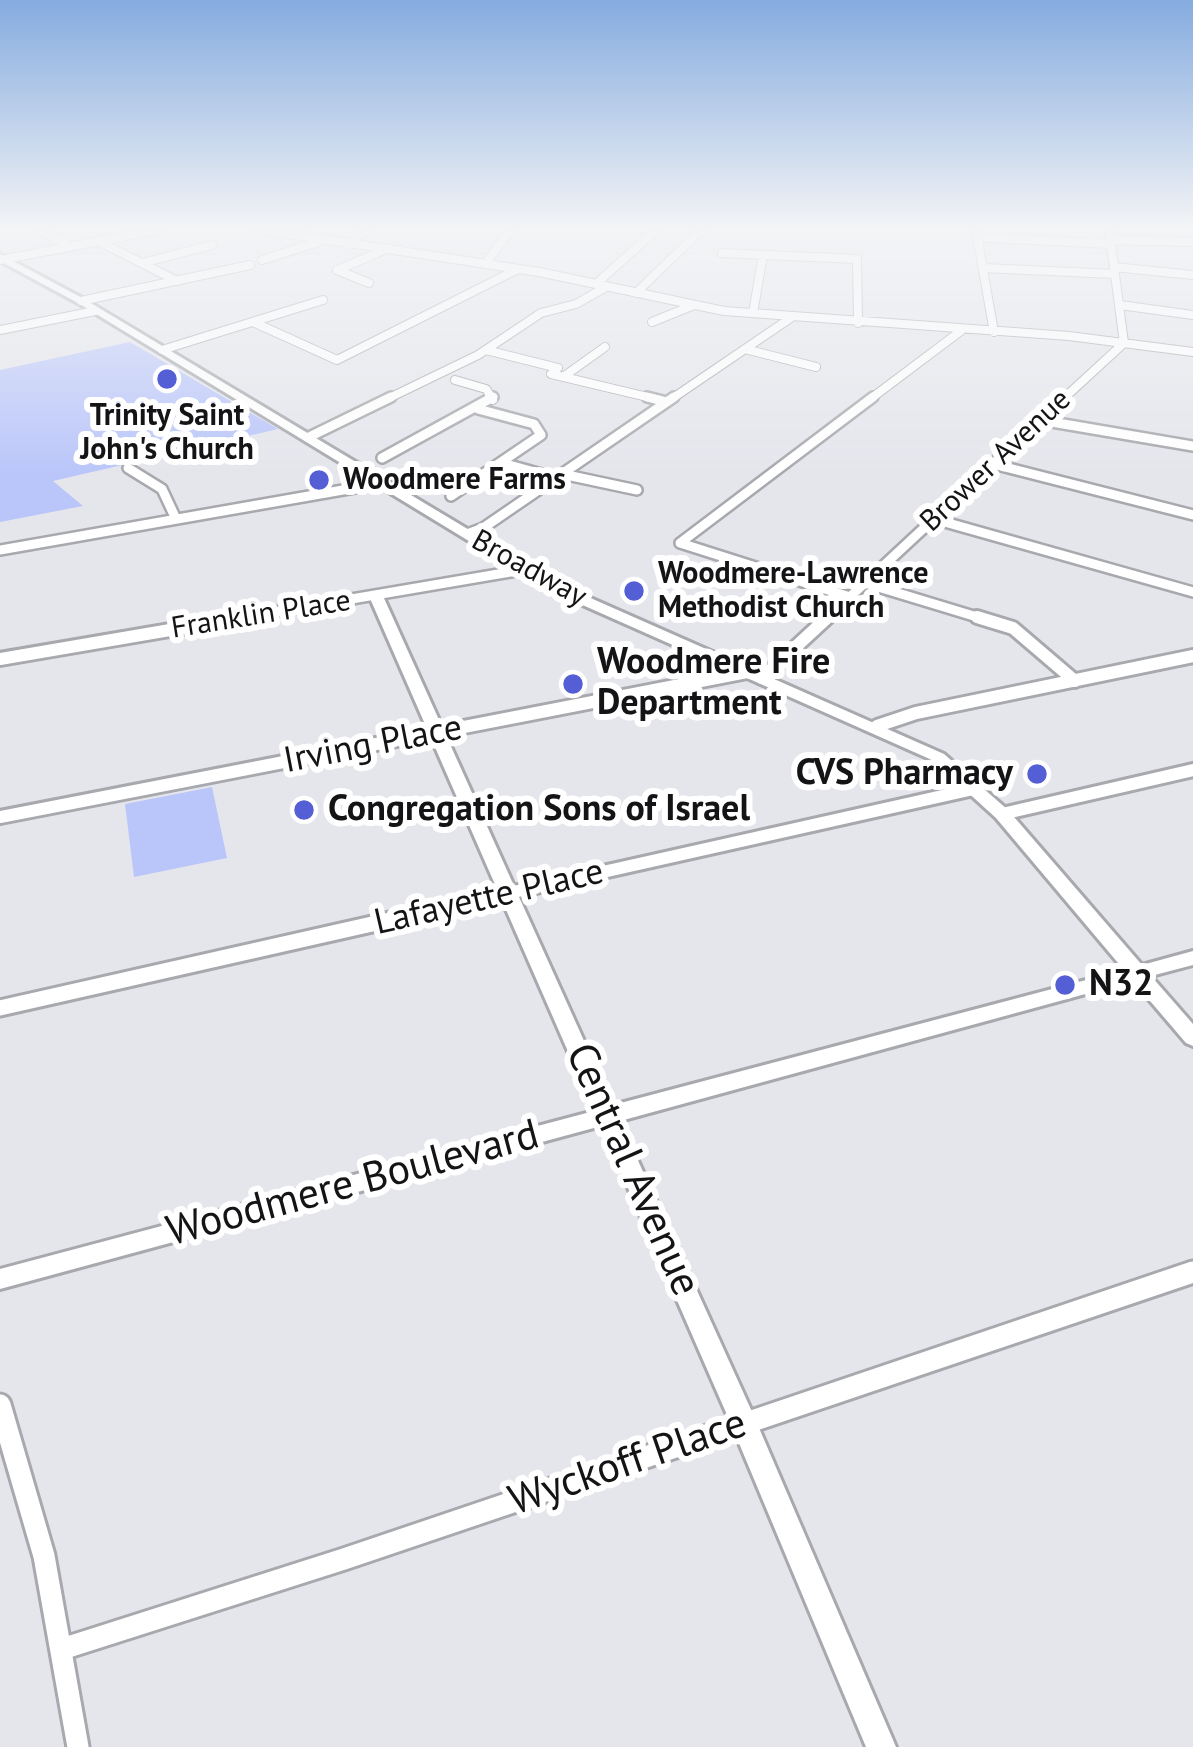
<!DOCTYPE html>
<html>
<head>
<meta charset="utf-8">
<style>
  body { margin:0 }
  canvas { display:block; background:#e5e6ec }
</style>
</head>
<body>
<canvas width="1193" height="1747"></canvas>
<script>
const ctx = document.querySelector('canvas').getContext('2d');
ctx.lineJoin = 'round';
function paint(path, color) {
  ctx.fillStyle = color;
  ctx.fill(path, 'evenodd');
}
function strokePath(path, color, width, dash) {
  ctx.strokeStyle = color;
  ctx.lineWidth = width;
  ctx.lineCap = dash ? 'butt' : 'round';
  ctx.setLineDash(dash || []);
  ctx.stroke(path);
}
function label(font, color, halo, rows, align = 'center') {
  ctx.font = font + ' "PT Sans",sans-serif';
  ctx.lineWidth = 12;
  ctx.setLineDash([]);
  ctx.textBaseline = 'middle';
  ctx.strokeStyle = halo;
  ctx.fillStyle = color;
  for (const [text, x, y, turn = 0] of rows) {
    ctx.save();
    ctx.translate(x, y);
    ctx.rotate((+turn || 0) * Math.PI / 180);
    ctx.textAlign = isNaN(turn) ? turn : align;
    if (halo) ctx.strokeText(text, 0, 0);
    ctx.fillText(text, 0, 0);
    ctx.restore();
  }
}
paint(new Path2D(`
  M130,342L278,429L53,481L83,506L0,522V370Z
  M212,787L227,858L134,877L125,804Z`), '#bac6fa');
const streetFar4 = new Path2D(`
  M36,229L70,246
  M256,229L539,272L724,311L1069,336L1193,352
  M976,230L994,332
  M977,237L1110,244
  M1112,240L1193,242
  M98,241L177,281
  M348,245L366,229
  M722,253L857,259L858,323
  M0,260L163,229
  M262,260L318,242
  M142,263L212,245
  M485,264L511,229
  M1114,267L1193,275
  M983,268L1115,274
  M369,283L337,270L382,251
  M596,284L657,229
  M636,293L702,229
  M81,301L250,265
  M1120,305L1193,315
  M753,313L763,255
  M253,322L337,360L518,269
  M652,322L694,305
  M0,330L95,311
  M745,349L816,367
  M162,350L323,300
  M486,350L558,368L551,374L660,400
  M563,377L605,347
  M455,380L486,389L493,400
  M385,400L478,355L541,313L576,304L606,287
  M670,400L792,317
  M869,400L962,330
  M1062,400L1124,343L1109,229`);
const streetFar3 = new Path2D(`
  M647,397L667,402
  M1040,420L1193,446
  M309,437L391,397
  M382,458L493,397
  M502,463L556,478
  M993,464L1193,515
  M128,468L162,489L176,519
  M562,474L637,490
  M451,496L541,435L534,424L478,409
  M934,519L1193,592
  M467,534L483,528L674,397
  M680,543L873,397
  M680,543L850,597
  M0,550L383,483
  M865,583L987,620
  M228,620L522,570
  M825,620L1065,397`);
const streetFar2 = new Path2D(`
  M977,617L1013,628L1075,681
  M0,659L246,617
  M762,678L828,617
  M877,726L916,713L1193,656
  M1002,814L1193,770
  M0,817L747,672
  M460,904L978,788`);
const streetFar1 = new Path2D(`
  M0,1008L474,901`);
const street = new Path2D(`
  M0,1405L44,1556L78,1747
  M62,1649L344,1559L1193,1272`);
const secondary = new Path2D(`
  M0,254L84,299L561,585L944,754L1008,810L1142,965L1193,951V965L1151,976L1193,1024V1046L1186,1043L1133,981L620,1121L753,1414L896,1747H866L731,1424L601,1126L0,1289V1269L594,1111L369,596L371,593L376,592L383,596L613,1105L1124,970L996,818L932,760L551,591L78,303L0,261Z`);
strokePath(streetFar4, '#a8a9ae', 10);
strokePath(streetFar3, '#a8a9ae', 14);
strokePath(streetFar2, '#a8a9ae', 18);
strokePath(streetFar1, '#a8a9ae', 21);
strokePath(street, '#a8a9ae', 27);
strokePath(secondary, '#a8a9ae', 6);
strokePath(streetFar4, '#fff', 8);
strokePath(streetFar3, '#fff', 9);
strokePath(streetFar2, '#fff', 12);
strokePath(streetFar1, '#fff', 15);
strokePath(street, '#fff', 21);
paint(secondary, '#fff');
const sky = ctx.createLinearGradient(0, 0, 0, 473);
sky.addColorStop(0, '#85abdf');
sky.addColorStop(0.48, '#f3f4f6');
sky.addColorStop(1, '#f3f4f600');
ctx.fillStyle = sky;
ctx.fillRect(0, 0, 1193, 473);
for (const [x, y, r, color] of [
  [167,379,12,"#545ed5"],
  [319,480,12,"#545ed5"],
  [634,591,12,"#545ed5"],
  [573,684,12,"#545ed5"],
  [1037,774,12,"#545ed5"],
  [304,810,12,"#545ed5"],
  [1065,985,12,"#545ed5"]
]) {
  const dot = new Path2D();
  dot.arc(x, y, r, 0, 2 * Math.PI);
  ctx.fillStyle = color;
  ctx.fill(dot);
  strokePath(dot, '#fff', 4.5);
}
label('bold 30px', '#141416', '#fff', [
  ["Trinity Saint",167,416,"center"],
  ["John's Church",167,450,"center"],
  ["Woodmere Farms",343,480],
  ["Woodmere-Lawrence",658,574],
  ["Methodist Church",658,608]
], 'left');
label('30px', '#141416', '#fff', [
  ["Brower Avenue",996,461,-43],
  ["Broadway",529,569,29],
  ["Franklin Place",261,615,-9]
]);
label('bold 36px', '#141416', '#fff', [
  ["Woodmere Fire",597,663],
  ["Department",597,704],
  ["CVS Pharmacy",1013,774,"right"],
  ["Congregation Sons of Israel",328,810],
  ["N32",1089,985]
], 'left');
label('36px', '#141416', '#fff', [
  ["Irving Place",373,745,-11],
  ["Lafayette Place",489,898,-13]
]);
label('42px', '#141416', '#fff', [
  ["Central Avenue",632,1170,66],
  ["Woodmere Boulevard",353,1184,-15],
  ["Wyckoff Place",628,1463,-19]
]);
</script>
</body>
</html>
